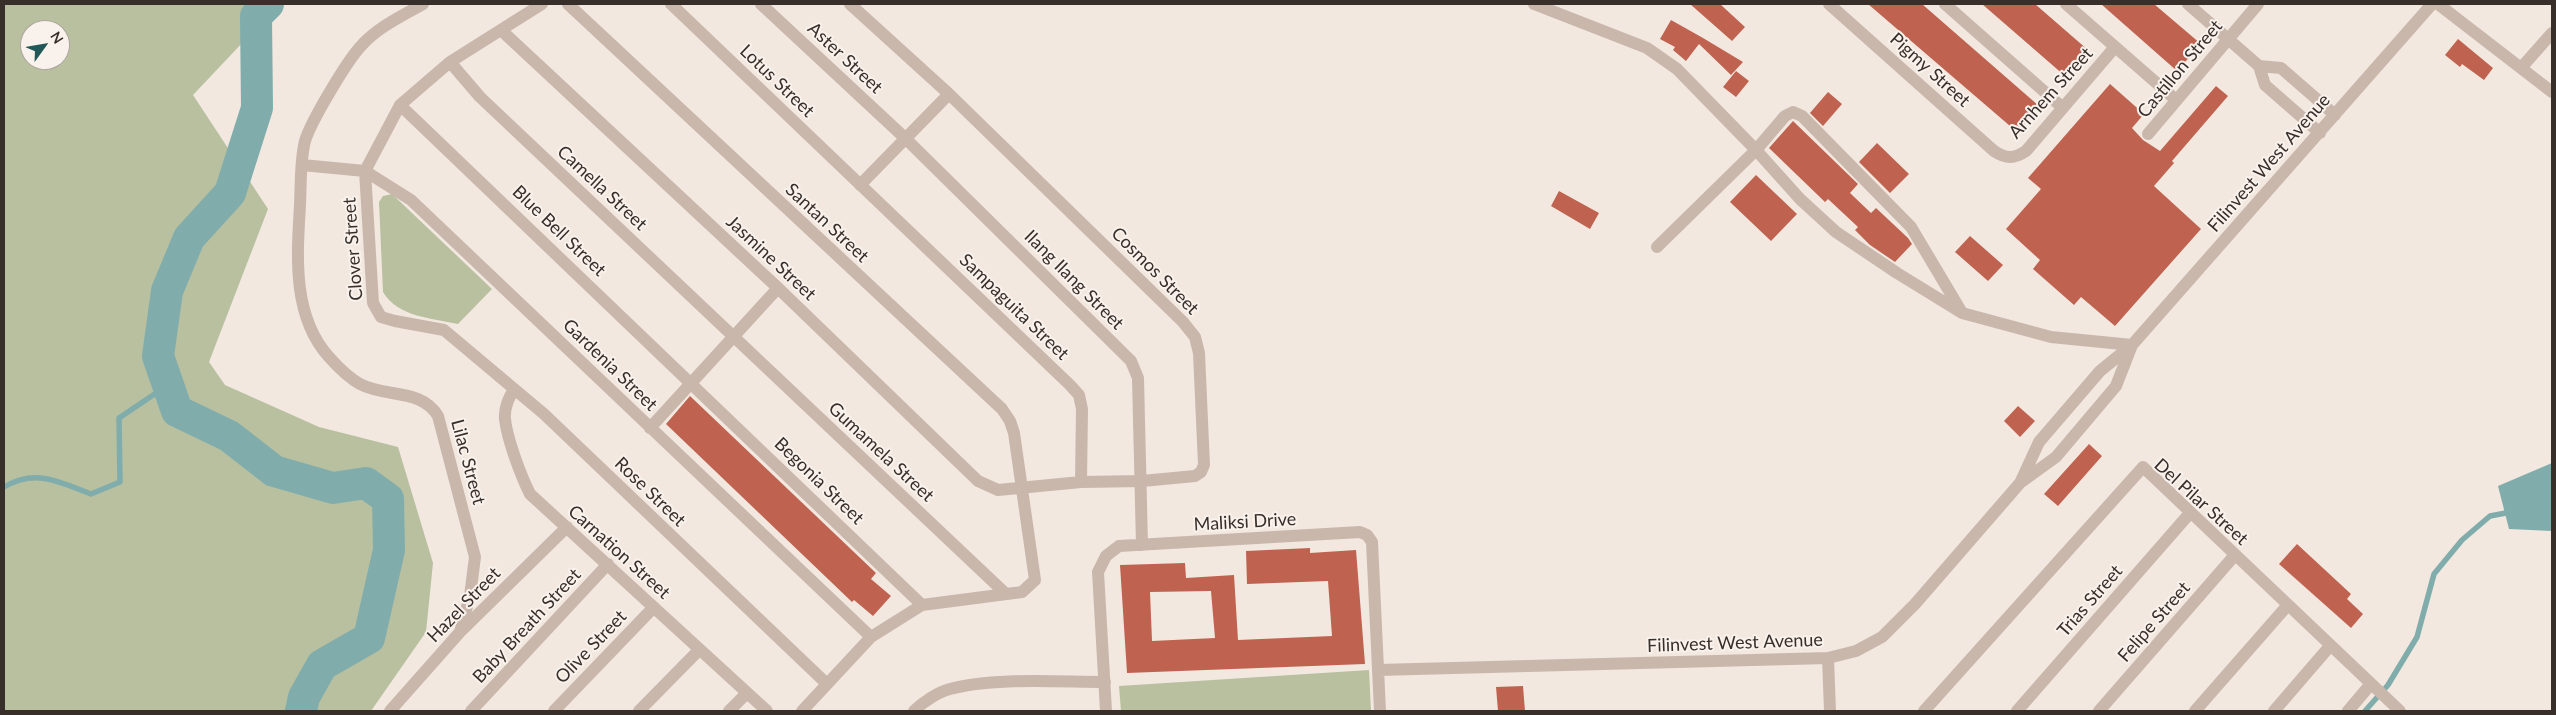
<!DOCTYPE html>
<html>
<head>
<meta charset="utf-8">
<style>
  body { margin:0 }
  #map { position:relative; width:2556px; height:715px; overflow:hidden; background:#f2e8df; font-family:Lato,sans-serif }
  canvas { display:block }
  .frame { position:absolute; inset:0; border:5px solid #382e2a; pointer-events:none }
  .north { position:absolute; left:20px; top:20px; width:50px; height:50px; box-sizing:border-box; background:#f9f2ec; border:1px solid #aca49e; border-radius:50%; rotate:58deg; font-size:14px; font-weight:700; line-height:20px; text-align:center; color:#382e2a }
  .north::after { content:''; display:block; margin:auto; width:18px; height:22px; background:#225757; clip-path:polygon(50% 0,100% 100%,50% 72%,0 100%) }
</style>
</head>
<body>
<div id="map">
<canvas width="2556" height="715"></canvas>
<div class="frame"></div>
<div class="north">N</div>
</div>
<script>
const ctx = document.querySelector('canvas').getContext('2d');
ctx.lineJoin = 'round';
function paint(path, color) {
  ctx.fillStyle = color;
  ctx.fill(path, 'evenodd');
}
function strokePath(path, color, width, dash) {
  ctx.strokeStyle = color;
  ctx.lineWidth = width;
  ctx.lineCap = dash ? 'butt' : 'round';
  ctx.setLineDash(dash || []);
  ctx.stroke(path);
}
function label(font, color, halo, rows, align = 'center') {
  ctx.font = font + ' Lato,sans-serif';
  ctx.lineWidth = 4;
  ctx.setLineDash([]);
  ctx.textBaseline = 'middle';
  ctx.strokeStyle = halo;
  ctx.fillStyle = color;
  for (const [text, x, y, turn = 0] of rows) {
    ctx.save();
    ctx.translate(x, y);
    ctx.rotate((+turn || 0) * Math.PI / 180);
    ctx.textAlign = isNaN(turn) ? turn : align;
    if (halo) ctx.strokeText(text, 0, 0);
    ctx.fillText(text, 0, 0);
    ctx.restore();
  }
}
paint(new Path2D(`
  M4,4H279L193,95L268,209L209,362L225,385L319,427L398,447L433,563L426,632L371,711H4ZM30,30H60V60H30Z
  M392,194L492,289L458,324C431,318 398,317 383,292L379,202L383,196Z
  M1369,670L1371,711H1121L1119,686Z`), '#b8c0a0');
paint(new Path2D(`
  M2552,463V531L2509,529L2498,486Z`), '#80adac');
strokePath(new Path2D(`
  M4,487C35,468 60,482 91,494L120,482L119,418L168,385
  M2365,711L2388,685L2417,637L2434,574L2462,540L2490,516L2511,512`), '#80adac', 5.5);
strokePath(new Path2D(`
  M268,4L256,16L257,108L230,193L189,238L167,291L158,356L177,411L229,436L274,471L333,488L366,483L388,499L389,550L369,638L322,665L304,697L301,711`), '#80adac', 32);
paint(new Path2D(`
  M1690,4H1720L1745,27L1732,41Z
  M1868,4H1922L2039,106L2017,132Z
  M1982,4H2035L2088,50L2065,76Z
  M2101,4H2154L2201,44L2177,71Z
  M1671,20L1703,38L1743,62L1731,75L1699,44L1686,61L1673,50L1675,47L1660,39Z
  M2458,39L2493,68L2484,80L2462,64L2460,67L2445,55Z
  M1736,71L1749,81L1736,97L1723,87Z
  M2110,84L2144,114L2132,128L2143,140L2160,151L2216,86L2228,96L2172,161L2174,163L2154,186L2201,229L2115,326L2081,297L2074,305L2033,269L2040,260L2006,229L2041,189L2028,178Z
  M1828,92L1842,104L1823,126L1810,113Z
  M1793,121L1858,184L1850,193L1871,213L1876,208L1908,238L1912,244L1895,262L1870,245L1855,230L1858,227L1828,199L1825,202L1769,148Z
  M1877,143L1909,174L1890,193L1859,162Z
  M1756,175L1797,214L1771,241L1730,202Z
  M1559,191L1599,213L1590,229L1551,206Z
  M1970,236L2003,265L1988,281L1955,252Z
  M690,396L876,573L871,579L891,596L873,616L854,600L852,602L666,424Z
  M2018,406L2035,421L2020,437L2004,421Z
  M2089,444L2102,456L2058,506L2044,494Z
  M2297,544L2351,594L2347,599L2363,614L2351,628L2279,564Z
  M1310,548V553L1356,550L1365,664L1127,673L1120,565L1185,563L1186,578L1234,575L1238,640L1332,636L1328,581L1247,584L1246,551ZM1211,591L1215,638L1152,641L1150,592Z
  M1523,686L1525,711H1498L1496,687Z`), '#bf6350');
strokePath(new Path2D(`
  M423,4C402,16 378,27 361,46C347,61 311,121 305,141C300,161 301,184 300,205C297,256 292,316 329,357C337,366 349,378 360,384C386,398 421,388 438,416L475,557L470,596L460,632
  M542,4L450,62L400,105L365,171L373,303L381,317L395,321L444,330L544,414L827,684
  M568,4L1002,409L1010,421L1014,433L1035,580L1022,592L922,605L871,637L802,711
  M671,4L1070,385L1079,395L1082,409L1081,482
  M761,4L905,138L1131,361L1138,378L1142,545
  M1534,4L1647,48L1677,69L1756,150L1800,199L1836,232L1897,273L1962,313L2051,337L2132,345
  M1829,4L1994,151C2006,159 2014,159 2026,151L2115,47
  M1945,4L2063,108
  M2066,4L2176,100
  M2188,4L2259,66L2265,85L2320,133
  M2438,4L2552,92
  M502,31L778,288L978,481L998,490L1081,482L1142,481L1195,476L1201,472L1204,465L1199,353L1195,337L1183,322L949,94L850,4
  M450,62L480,97L1005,593
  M2259,66L2281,68L2335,115
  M2521,68L2552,33
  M400,105L922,605
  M2148,134L2258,4
  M302,165L365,171L411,200L871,637
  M860,185L949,94
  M1657,247L1756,150L1785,116L1793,112L1802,116L1911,227L1961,311
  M514,389C509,398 504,407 505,419C507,439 521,476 530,494L767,711
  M650,428L778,288
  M2021,481L2039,442L2100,371L2132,345L2432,4
  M1828,658L1830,711
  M1378,670L1828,658L1856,651L1882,637L1915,604L2020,483L2056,457L2116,386L2132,345
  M390,711L460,632L567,527
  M471,711L608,564
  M554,711L654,607
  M639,711L699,650
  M729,711L747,693
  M914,711C923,702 938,692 950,689C992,677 1060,682 1105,682
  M1106,711L1098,572L1106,556L1119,546L1360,532L1367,535L1372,542L1380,711
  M1924,711L2143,467L2400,711
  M2017,711L2190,513
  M2099,711L2235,555
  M2195,711L2287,606
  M2274,711L2330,646
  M2348,711L2370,685`), '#c9b7ac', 12);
label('18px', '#382e2a', '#f9f2ec', [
  ["Aster Street",845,58,43],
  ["Castillon Street",2180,69,-50],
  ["Pigmy Street",1930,70,42],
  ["Lotus Street",777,81,44],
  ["Arnhem Street",2051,93,-48],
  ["Filinvest West Avenue",2269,163,-49],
  ["Camella Street",602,188,43],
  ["Santan Street",827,223,43],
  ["Blue Bell Street",559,231,44],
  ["Clover Street",353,249,-94],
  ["Jasmine Street",771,258,43],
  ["Cosmos Street",1155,271,45],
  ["Ilang Ilang Street",1074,280,45],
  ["Sampaguita Street",1014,307,44],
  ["Gardenia Street",610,365,44],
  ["Gumamela Street",881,452,43],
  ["Lilac Street",468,462,75],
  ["Begonia Street",819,481,44],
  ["Rose Street",650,492,44],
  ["Del Pilar Street",2201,502,42],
  ["Maliksi Drive",1245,522,-3],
  ["Carnation Street",619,552,42],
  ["Trias Street",2090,601,-49],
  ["Hazel Street",464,605,-46],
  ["Felipe Street",2154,622,-49],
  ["Baby Breath Street",527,626,-47],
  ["Filinvest West Avenue",1735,643,-2],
  ["Olive Street",591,647,-46]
]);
</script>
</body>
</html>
